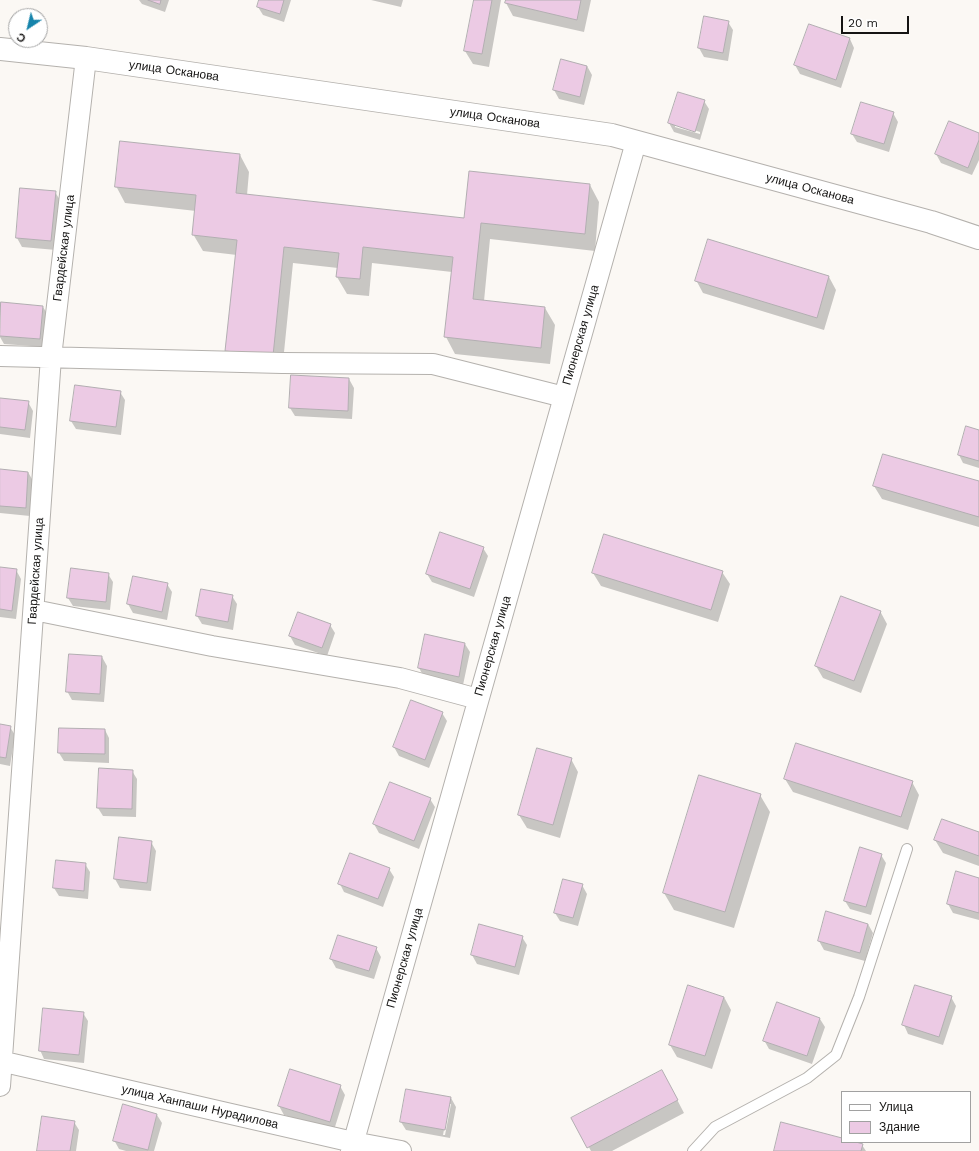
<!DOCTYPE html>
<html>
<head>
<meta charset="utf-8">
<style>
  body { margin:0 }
  #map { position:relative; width:979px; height:1151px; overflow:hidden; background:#fbf8f4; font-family:"Work Sans",sans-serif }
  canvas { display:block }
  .legend { position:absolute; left:841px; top:1091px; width:130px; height:52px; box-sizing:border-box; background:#fff; border:1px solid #a1a1a1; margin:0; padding:5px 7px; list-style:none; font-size:12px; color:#151413 }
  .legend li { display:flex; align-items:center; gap:8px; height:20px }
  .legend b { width:20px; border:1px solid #a1a1a1 }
  .north { position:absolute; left:8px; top:8px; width:40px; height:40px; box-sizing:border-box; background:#fff; border:1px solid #a1a1a1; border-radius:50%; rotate:215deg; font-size:11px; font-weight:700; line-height:16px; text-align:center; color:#151413 }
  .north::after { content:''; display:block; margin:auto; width:14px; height:18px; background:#1684ab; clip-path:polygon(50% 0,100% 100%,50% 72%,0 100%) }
  .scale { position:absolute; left:841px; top:16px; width:68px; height:18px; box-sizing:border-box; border:2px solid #151413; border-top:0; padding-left:5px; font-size:12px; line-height:14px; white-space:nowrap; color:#151413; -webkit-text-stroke:3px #fff; paint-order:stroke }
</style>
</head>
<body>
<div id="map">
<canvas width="979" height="1151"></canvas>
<ul class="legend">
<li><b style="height:5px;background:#fff"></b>Улица</li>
<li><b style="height:11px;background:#eccae4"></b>Здание</li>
</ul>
<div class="north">С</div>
<div class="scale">20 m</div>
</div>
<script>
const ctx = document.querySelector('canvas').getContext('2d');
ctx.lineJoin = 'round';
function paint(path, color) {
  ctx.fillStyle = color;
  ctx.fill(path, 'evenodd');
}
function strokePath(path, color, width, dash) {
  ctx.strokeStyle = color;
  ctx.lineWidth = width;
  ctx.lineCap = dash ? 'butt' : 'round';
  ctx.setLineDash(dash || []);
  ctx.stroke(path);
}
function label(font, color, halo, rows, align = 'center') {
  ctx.font = font + ' "Work Sans",sans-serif';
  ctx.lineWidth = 3;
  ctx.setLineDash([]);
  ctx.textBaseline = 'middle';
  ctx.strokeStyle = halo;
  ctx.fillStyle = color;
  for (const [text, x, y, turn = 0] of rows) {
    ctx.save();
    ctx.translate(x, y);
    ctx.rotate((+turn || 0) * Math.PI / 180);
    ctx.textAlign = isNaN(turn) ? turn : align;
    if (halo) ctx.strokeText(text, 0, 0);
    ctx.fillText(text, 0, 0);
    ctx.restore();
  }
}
paint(new Path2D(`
  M139,0H169L165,12L142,4Z
  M260,0H291L284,22L263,15L258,7Z
  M371,0H403L401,7Z
  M475,0H501L489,67L473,64L465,51Z
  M507,0H591L584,32L513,16L506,3Z
  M728,22L733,30L728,61L704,57L699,48Z
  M850,39L854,48L841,88L800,74L795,65Z
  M562,60L587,66L592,75L584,105L559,99L554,90Z
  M704,101L709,109L700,140L674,132L669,123ZM675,124L700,132V134L675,127Z
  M893,113L898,122L889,152L857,142L852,134Z
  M979,134V160L972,175L941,163L936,154Z
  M240,155L249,172L247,195L465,219L590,185L599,202L595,251L490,239L484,301L545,308L555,325L550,364L455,354L446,337L452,272L372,263L369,296L347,294L337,277L338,268L293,263L282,372L236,368L226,351L237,255L203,251L193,234L196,211L125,203L116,186Z
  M21,189L55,192L60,200L56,250L22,247L17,238Z
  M829,277L836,290L824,330L703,293L696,280Z
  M2,303L43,307L48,315L45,347L4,344L0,337Z
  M349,379L354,388L352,419L295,416L290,408Z
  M120,392L125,400L121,435L76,429L71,421Z
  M0,399L28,402L33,411L30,438L0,434Z
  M979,431V468L963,463L959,455Z
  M0,470L28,472L33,481L30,516L0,513Z
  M979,482V527L882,499L874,486Z
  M483,548L488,556L474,597L432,582L427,574Z
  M0,568L16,570L21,579L16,619L0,617Z
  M722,572L730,584L718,622L601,586L593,573Z
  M108,574L113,582L110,610L73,606L68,598Z
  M133,577L167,584L172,592L167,620L133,613L128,604Z
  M232,596L237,604L233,630L202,624L197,616Z
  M880,611L887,624L861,693L823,678L816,666Z
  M330,625L335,633L327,656L295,645L290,636Z
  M465,644L470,652L463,685L424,677L419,668Z
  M102,657L107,666L104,702L72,700L67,691Z
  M442,713L447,721L429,768L399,756L394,747Z
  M0,725L10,727L15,735L10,766L0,764Z
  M105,730L109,738V763L64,761L59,753Z
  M571,759L578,772L560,838L527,828L519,815Z
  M132,771L137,779L136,817L103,816L98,808Z
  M785,779L912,782L919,795L908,830L793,792Z
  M760,795L770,812L734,928L674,910L664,893Z
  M430,799L435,807L419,849L379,833L374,824Z
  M979,833V866L943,853L935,840Z
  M151,842L156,851L151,891L120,888L115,879Z
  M881,855L886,863L871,915L850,909L845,901Z
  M85,864L90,872L88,899L59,896L54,888Z
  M389,869L394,877L383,907L344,892L340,884Z
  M957,872L979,879V920L953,913L948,904Z
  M582,885L587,894L578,926L560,921L555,913Z
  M868,924L873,933L865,961L824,950L819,941Z
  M522,937L527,945L519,975L477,964L472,955Z
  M376,948L381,957L374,979L336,968L331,959Z
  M724,997L731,1010L712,1069L677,1057L670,1045Z
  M951,997L956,1006L943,1045L908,1034L904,1025Z
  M777,1003L820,1019L825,1027L812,1064L769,1049L764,1040Z
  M83,1013L88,1021L84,1063L44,1059L40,1050Z
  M669,1084L684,1113L612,1151H591L573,1118Z
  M340,1086L345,1095L334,1130L284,1115L279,1106Z
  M451,1098L456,1107L450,1138L406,1130L401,1122ZM449,1104H451L445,1135H443Z
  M157,1115L162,1123L154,1151H126L119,1149L114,1140Z
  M74,1122L79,1130L76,1151H38Z
  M842,1139V1142H852L862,1145L866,1151H775Z`), '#0003');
const building = new Path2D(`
  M148,0H161L160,4Z
  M259,0H284L280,14L257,7Z
  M474,0H492L482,54L464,51Z
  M506,0H581L577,20L505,3Z
  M704,16L729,21L723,53L698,48Z
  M809,24L850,38L836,80L794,65Z
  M561,59L587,66L580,97L553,90Z
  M678,92L705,100L695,132L668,123Z
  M861,102L894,112L884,144L851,134Z
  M949,121L979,133V140L968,168L935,154Z
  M120,141L240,154L236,193L464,218L469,171L590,184L585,234L481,223L473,299L545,307L541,348L444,337L453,257L363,247L360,279L336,277L339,253L284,247L273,356L225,351L237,240L192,235L196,195L115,187Z
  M20,188L56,191L51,241L16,238Z
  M708,239L829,276L817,318L695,281Z
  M1,302L43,306L40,339L0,336Z
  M291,375L349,378L348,411L289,408Z
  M75,385L121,391L116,427L70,421Z
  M0,398L29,401L25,430L0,427Z
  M966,426L979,430V461L958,455Z
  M883,454L979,481V517L873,486Z
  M0,469L28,472L26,508L0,506Z
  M440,532L484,547L470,589L426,574Z
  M604,534L723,571L711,610L592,573Z
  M0,567L17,569L12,611L0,609Z
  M71,568L109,573L106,602L67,598Z
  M133,576L168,583L162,612L127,604Z
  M201,589L233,595L228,622L196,616Z
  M841,596L881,611L854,681L815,666Z
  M298,612L331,624L322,648L289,636Z
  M425,634L465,643L459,677L418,668Z
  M69,654L102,656L100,694L66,692Z
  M411,700L443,712L425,760L393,747Z
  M0,724L11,726L6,758L0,757Z
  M59,728L105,729V754L58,753Z
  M796,743L913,781L901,817L784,779Z
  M537,748L572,758L553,825L518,815Z
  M99,768L133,770L132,809L97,808Z
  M699,775L761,794L725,912L663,893Z
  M390,782L431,798L414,841L373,824Z
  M942,819L979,832V856L934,840Z
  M119,837L152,841L147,883L114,879Z
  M860,847L882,854L866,907L844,901Z
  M350,853L390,868L378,899L338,884Z
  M56,860L86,863L84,891L53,888Z
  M956,871L979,878V913L947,904Z
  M563,879L583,884L573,918L554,913Z
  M826,911L868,924L860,953L818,941Z
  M479,924L523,936L515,967L471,955Z
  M338,935L377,947L369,971L330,959Z
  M688,985L724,997L705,1056L669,1045Z
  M915,985L952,996L939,1037L902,1025Z
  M777,1002L820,1018L807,1056L763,1041Z
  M43,1008L84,1012L79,1055L39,1051Z
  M290,1069L341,1085L330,1122L278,1106Z
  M662,1070L678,1100L587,1148L571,1118Z
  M406,1089L451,1097L445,1130L400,1122Z
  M123,1104L157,1114L148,1150L113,1141Z
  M42,1116L75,1121L70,1151H37Z
  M781,1122L842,1138V1142H856L863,1144L861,1151H774Z`);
paint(building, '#eccae4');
strokePath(building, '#b2aeb1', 1);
const lane = new Path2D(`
  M693,1151L715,1127L807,1078L836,1055L859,997L907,849`);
const street = new Path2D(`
  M0,356L282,363L433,364L564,397
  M34,610L212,646L400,678L478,699
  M0,1061L353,1142L401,1151
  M0,1086L51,357L86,58
  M351,1151L636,142`);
const secondary = new Path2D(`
  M0,49L86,58L612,135L931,222L979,238`);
strokePath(lane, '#b4b1ad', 12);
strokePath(street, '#b4b1ad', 22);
strokePath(secondary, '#b4b1ad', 24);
strokePath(lane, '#fff', 10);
strokePath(street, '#fff', 20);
strokePath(secondary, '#fff', 22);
label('12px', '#151413', '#fff', [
  ["улица Осканова",174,71,8],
  ["улица Осканова",495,118,8],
  ["улица Осканова",810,189,15],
  ["Гвардейская улица",64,248,-83],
  ["Пионерская улица",581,335,-74],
  ["Гвардейская улица",36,571,-86],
  ["Пионерская улица",493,646,-74],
  ["Пионерская улица",405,958,-74],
  ["улица Ханпаши Нурадилова",200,1107,13]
]);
</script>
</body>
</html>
